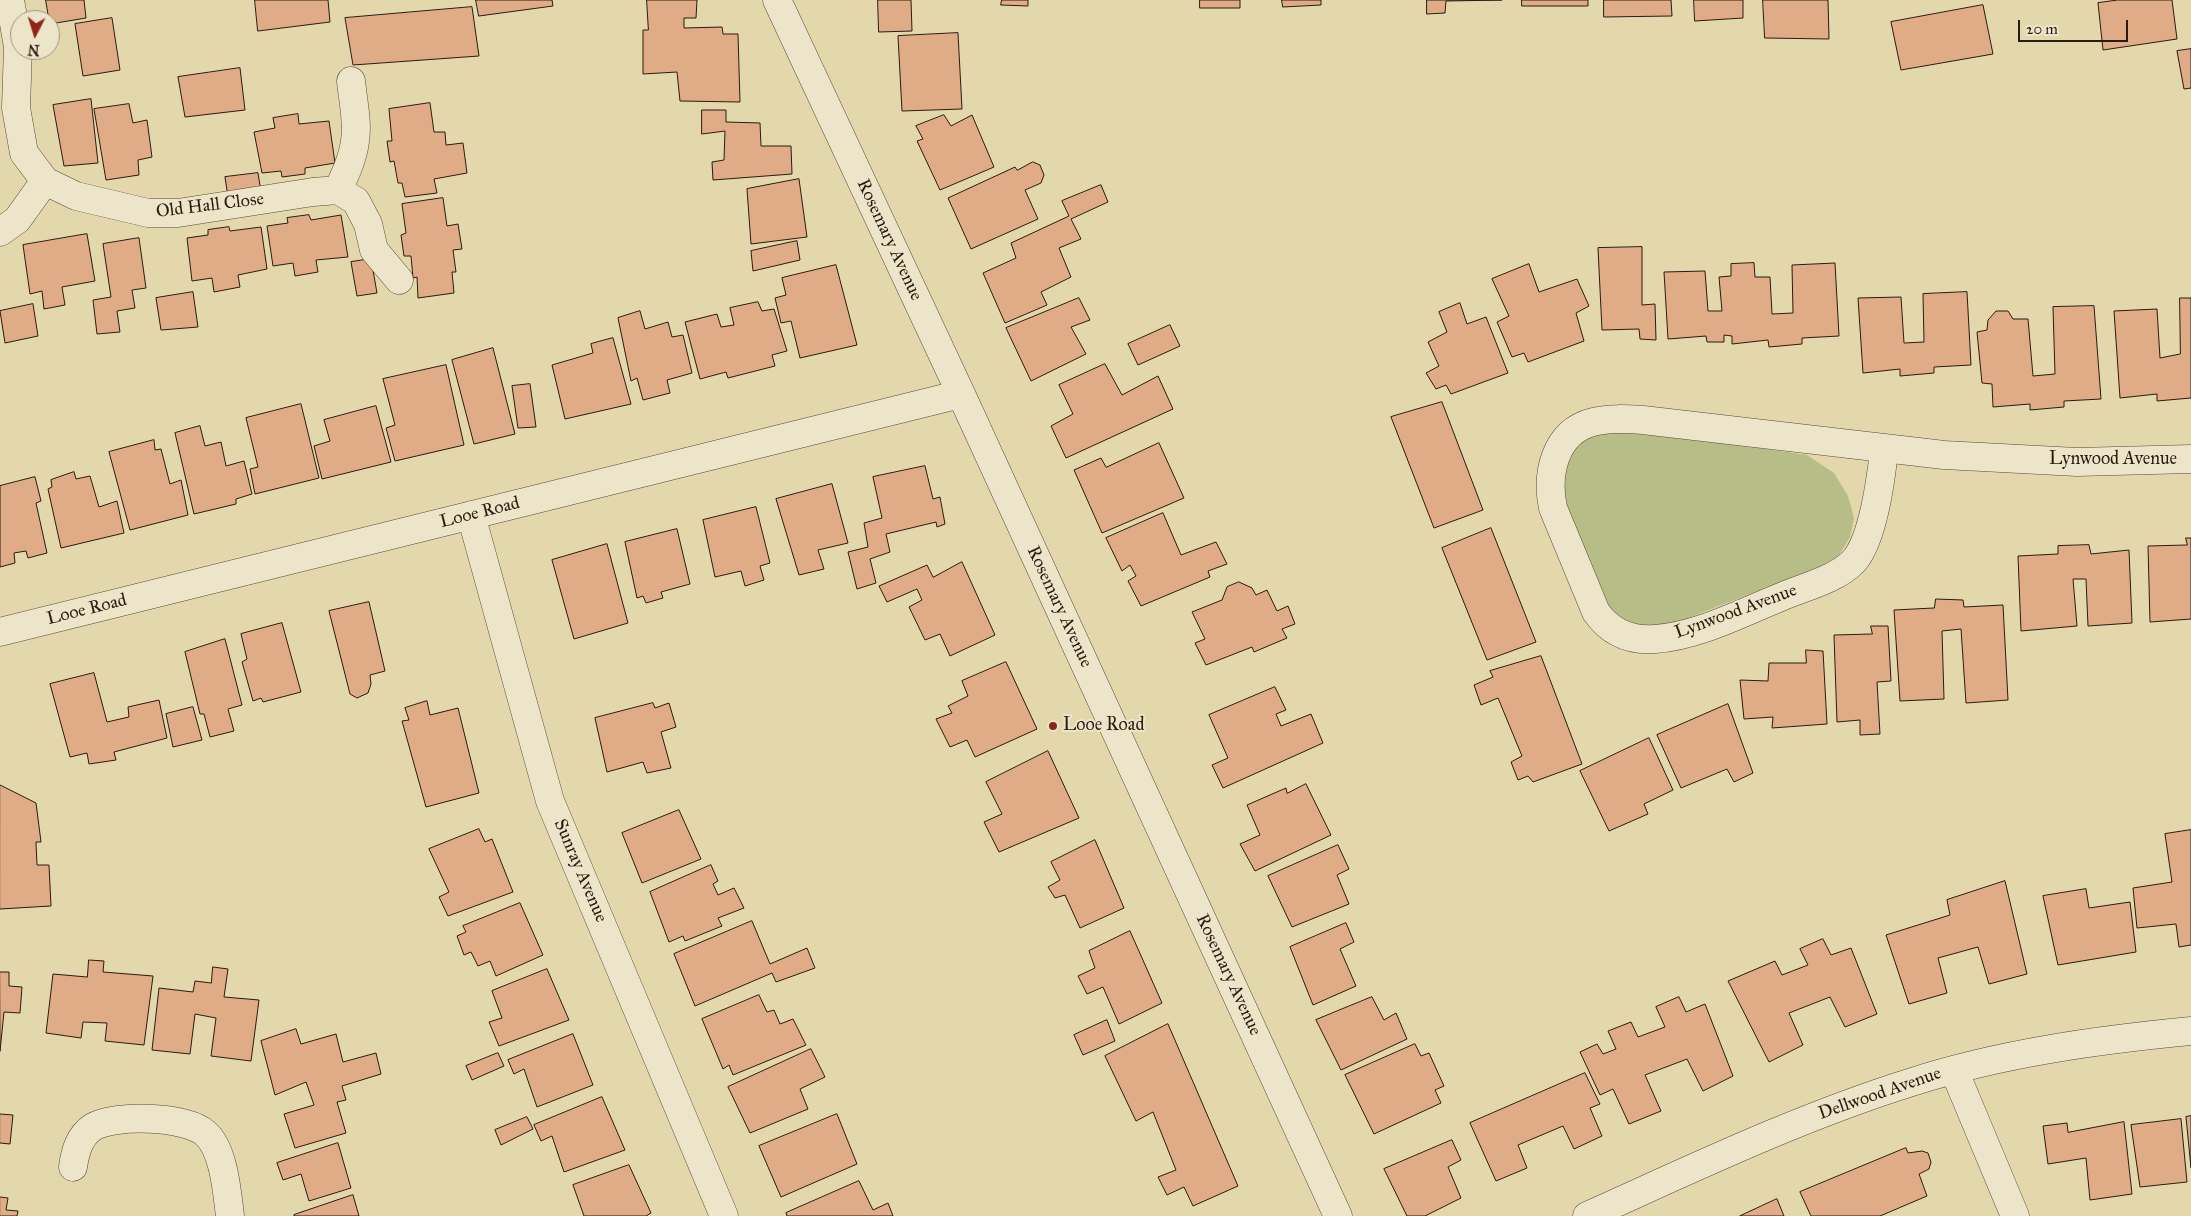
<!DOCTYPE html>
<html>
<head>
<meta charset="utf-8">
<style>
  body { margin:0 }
  #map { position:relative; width:2191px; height:1216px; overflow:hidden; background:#e3d7ac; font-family:"IM FELL Great Primer",serif }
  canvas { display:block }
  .north { position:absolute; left:10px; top:10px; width:50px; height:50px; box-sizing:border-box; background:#ede5c9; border:1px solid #9f947f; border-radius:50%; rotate:185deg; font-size:14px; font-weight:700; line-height:20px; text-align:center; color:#2b1a10 }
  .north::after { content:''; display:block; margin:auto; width:18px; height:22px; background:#8f2418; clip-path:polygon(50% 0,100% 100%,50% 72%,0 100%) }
  .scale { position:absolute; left:2018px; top:20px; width:110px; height:22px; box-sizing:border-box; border:2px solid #2b1a10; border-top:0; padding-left:6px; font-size:15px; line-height:18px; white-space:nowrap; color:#2b1a10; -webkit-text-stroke:4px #ede5c9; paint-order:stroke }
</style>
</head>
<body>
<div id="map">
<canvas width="2191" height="1216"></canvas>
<div class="north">N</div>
<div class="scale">20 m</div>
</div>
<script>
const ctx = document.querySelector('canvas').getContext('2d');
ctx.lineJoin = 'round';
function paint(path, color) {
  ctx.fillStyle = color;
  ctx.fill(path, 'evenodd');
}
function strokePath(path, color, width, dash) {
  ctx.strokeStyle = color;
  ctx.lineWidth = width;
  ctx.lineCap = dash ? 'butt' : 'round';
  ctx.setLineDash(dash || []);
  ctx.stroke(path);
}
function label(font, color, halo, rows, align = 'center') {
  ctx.font = font + ' "IM FELL Great Primer",serif';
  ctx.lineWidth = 4;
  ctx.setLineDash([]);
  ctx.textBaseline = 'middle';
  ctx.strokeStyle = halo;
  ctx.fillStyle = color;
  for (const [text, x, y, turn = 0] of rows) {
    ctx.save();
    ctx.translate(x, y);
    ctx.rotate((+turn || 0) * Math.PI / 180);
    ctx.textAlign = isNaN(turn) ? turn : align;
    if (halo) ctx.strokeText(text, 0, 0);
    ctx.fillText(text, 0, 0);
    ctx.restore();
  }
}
paint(new Path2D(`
  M1624,428L1807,455L1834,473L1848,496L1854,518L1850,537L1838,557L1819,567L1665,627L1630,624L1604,605L1564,499L1565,472L1572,453L1583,439Z`), '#b7bd87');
const building = new Path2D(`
  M46,0H84L86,18L50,24Z
  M255,0H328L330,22L258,31Z
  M476,0H552L553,6L479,16Z
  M647,0H697L696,18H684V28L722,27L723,34H738L740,102L680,101L677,72L643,74V30H648Z
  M878,0H911L912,31L879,32Z
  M1002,0H1028V6L1001,5Z
  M1200,0H1240V8H1200Z
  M1282,0H1321V5L1283,7Z
  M1427,0H1502L1446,1L1445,13L1427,14Z
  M1522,0H1588V6H1522Z
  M1604,0H1671L1672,16L1604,17Z
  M1694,0H1743V18L1695,21Z
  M1763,0H1828L1829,39L1765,38Z
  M2118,0H2172L2177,39L2103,50L2098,3Z
  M1983,5L1993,54L1901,70L1891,22Z
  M472,7L479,56L353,65L345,18Z
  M112,18L120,70L83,76L75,24Z
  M958,33L962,109L902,111L898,36Z
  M2191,49V88L2184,89L2177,51Z
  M240,68L245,110L185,117L178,77Z
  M91,99L98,163L64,166L53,105Z
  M430,103L434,132H445L446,145L463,143L467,173L434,179L437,193L405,197L402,183H398L394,161L390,162L387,141H392L389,109Z
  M129,104L133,123L147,120L152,157L138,160L139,175L106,180L94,109Z
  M702,110H726V122L760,123L761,146H791L792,174L713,180L712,162L724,160L725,131L702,134Z
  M298,114L299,124L329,121L335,163L305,168V174L282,177L281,171L262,173L254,132L275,128L273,118Z
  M944,115L951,126L972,115L994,167L940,190L917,141L923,139L916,126Z
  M1033,162L1040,165L1044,175L1041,183L1025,190L1038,219L971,249L948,198L1015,167L1017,170Z
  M258,173L261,192L228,197L225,177Z
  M799,179L807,237L751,244L747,189Z
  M1101,185L1108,202L1071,219L1081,239L1059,248L1071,277L1041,292L1047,305L1005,323L983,273L1016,258L1011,243L1069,216L1062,201Z
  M443,198L447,226L458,224L462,249L453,250L456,272H452L454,293L418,298L417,277L413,278L411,256H404L401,235L406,233L402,204Z
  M309,215L311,220L341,215L348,257L316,260L318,272L295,276L293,263L273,266L267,226L288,223L287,218Z
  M229,227L230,231L261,227L267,269L238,275L240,287L214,292L212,278L192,281L187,238L208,235V230Z
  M87,234L95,281L62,287L65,305L44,309L42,291L30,294L23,245Z
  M139,238L146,288L132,290L135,308L117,311L120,332L97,334L93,300L111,297L103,244Z
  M797,241L800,260L753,271L751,251Z
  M1642,247V305L1655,304L1656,340L1640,339L1639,329L1602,330L1598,248Z
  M371,259L377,293L357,296L351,262Z
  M1754,263L1755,277H1770L1772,314L1793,313L1792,265L1835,263L1839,336L1802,338V344L1769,347L1768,340L1732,344V336L1724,335V342H1707L1706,336L1668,339L1664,272L1705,271L1708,311H1722L1719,277L1731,276V264Z
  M1529,264L1539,292L1577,279L1589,306L1576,313L1584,341L1528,362L1524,353L1512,357L1497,322L1509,316L1492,279Z
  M836,265L857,345L800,358L791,321L781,323L775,298L786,295L782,278Z
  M193,292L198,327L161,330L156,298Z
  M1967,292L1971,365L1934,367V373L1900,376V369L1863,373L1858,298L1901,297L1904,343L1924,342L1923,294Z
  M1079,298L1090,320L1071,327L1086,354L1031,381L1006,328Z
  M2180,298H2191V398L2157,401V394L2120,398L2114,311L2157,309L2160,358L2180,354Z
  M758,302L762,311L774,309L787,351L772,355L775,366L728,378L726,372L700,379L685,322L717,314L721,327L734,325L730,308Z
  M1460,303L1467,324L1486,317L1508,373L1451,394L1446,385L1436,389L1426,373L1439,366L1428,342L1447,332L1439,312Z
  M33,304L38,336L5,343L0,311Z
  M2094,306L2101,399L2064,401V407L2030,410V404L1993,407L1992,384L1982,383L1977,332L1987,330L1988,320L1996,311H2008L2013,319H2028L2033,376L2055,374L2053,307Z
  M640,311L645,329L668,322L672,337L683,335L692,373L667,380L670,393L643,400L637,378L631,381L618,318Z
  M1170,325L1180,346L1138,365L1128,344Z
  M613,338L631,404L565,419L552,365L593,353L591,344Z
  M493,348L515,434L474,444L452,360Z
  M1105,364L1122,395L1158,376L1173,409L1066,458L1051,426L1073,414L1059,385Z
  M446,365L464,445L395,461L386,428L395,425L383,379Z
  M530,384L536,427L518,428L512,386Z
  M1442,402L1483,510L1434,528L1391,417Z
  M301,404L319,478L255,494L250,469L258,467L246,418Z
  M376,406L391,462L322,479L314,446L330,441L324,420Z
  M200,426L205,446L221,442L226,466L244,461L252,494L236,499V504L194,514L175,433Z
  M154,440L155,450L161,449L170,484L181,480L188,515L130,530L109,452Z
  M1159,443L1184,498L1102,533L1074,470L1101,458L1106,467Z
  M925,466L933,499L940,497L945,524L937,527L936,522L886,534L890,552L870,559L876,583L857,589L848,552L868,547L864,523L882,518L873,477Z
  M74,472L76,479L90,476L99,507L117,501L124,533L61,548L48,489L52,487L51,480Z
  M35,477L41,501L36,503L47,553L28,558L26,551L14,553L15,563L0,567V486Z
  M832,484L848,543L818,550L824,569L799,575L776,499Z
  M756,507L770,563L760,566L764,580L745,586L741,571L715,577L703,520Z
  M1163,513L1181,555L1216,542L1227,564L1208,571L1210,577L1141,606L1128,581L1136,576L1130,565L1122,571L1106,538Z
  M1491,528L1536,642L1487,660L1442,548Z
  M677,529L690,584L661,592L663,598L646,603L643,596L637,598L625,542Z
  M2186,538H2191V619L2150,622L2148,546L2187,545Z
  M607,544L628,623L574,639L552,560Z
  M2089,545L2091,554L2129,550L2132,623L2088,626L2086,579H2073L2077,626L2021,631L2018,556L2058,554V546Z
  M962,562L995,635L950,656L940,634L925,640L909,607L922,600L917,589L887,602L879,586L927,565L933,577Z
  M1239,582L1252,588L1256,595L1267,590L1277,611L1288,606L1295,624L1282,629L1287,638L1254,652L1252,647L1206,665L1195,643L1205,639L1192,612L1222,600L1227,587Z
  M1936,599L1963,600L1964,607L2003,605L2008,700L1966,703L1961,629L1942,631L1944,699L1900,701L1894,610L1934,608Z
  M369,602L385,671L370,675L371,684L368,693L357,698L350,694L329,611Z
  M282,623L301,692L263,702L261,698L253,701L242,662L247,659L241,634Z
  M1871,626H1888L1891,681L1877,682L1880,734L1860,735V720L1837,722L1834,635L1872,634Z
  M225,639L242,705L228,709L234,731L210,737L204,714H200L185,652Z
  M1806,650L1823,651L1827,724L1772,728L1773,717L1744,719L1740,680L1768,681L1769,663H1806Z
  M1541,656L1582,764L1533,782L1528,776L1518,780L1511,762L1522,756L1498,698L1481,705L1474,685L1493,677L1490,671Z
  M1006,662L1037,729L975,757L967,740L950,747L936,719L952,713L948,706L968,696L962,681Z
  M94,673L107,722L129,717L128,707L159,700L167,738L114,752L116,760L89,764L87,753L70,757L50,684Z
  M1275,687L1286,710L1276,714L1281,726L1311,714L1323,743L1223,788L1212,765L1228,758L1209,715Z
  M427,701L430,715L458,708L479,793L426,807L402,721L409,720L405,708Z
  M653,703L655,708L669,703L676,727L661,732L671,768L647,773L643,762L607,772L595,718Z
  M1728,704L1753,773L1734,782L1727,769L1681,788L1657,735Z
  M193,707L202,740L173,747L166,714Z
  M1649,738L1673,790L1644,804L1648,814L1609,831L1580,771Z
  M1048,751L1079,818L999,852L984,822L1002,814L986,782Z
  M1306,784L1331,835L1255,871L1240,844L1260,835L1247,805L1286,788L1287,793Z
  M0,785L36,803L41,842H36L37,865H49L51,906L0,909Z
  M679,810L701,859L642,883L622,833Z
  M479,829L485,842L492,839L513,892L448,916L439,897L449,892L429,849Z
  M2191,830V945L2179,947L2176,924L2137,928L2133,888L2172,882L2165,834Z
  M1095,840L1124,908L1080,928L1065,895L1055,898L1048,887L1060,880L1051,862Z
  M1338,845L1349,869L1337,875L1349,904L1292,927L1268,876Z
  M711,865L718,881L713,884L718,895L734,888L744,908L718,918L722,926L685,941L683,936L669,942L650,892Z
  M2005,881L2027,974L1989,984L1978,947L1938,958L1947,993L1909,1004L1886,935L1950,915L1947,900Z
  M2086,889L2089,908L2130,902L2136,952L2058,965L2043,896Z
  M520,903L543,955L496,976L490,961L478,966L471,952L464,955L457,936L466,932L463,926Z
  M752,921L770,964L807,948L815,968L776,982L772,973L695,1006L674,954Z
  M1346,923L1354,942L1340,949L1356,986L1313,1005L1290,947Z
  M1130,931L1162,1003L1119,1024L1103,987L1087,994L1078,976L1095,968L1089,951Z
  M1823,939L1831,955L1851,948L1877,1014L1845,1027L1830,997L1789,1013L1803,1045L1769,1062L1728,981L1775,961L1782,975L1808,965L1800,949Z
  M89,960L104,961L103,972L153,976L144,1045L105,1041L107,1023L83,1022L81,1038L46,1033L53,974L87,977Z
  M213,967L228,969L224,997L259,1000L251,1061L211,1056L216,1018L195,1014L190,1054L152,1050L159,988L193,992L195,981L211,983Z
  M547,969L569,1020L499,1046L489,1022L502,1018L492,991Z
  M0,972H9V986L22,987L20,1013L4,1012L0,1051Z
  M759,995L767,1012L774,1010L780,1024L793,1019L806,1045L733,1075L729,1065L723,1069L702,1019Z
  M1372,997L1384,1020L1396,1013L1407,1039L1341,1070L1316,1020Z
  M1679,997L1686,1012L1705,1004L1733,1076L1703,1091L1687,1059L1645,1075L1661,1111L1629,1124L1613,1089L1600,1095L1580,1052L1597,1044L1603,1054L1616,1049L1608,1031L1631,1022L1638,1037L1665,1027L1656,1007Z
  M1107,1020L1115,1041L1083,1055L1074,1035Z
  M1168,1024L1238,1186L1193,1206L1184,1187L1167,1195L1158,1177L1176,1170L1153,1112L1136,1121L1105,1056Z
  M296,1029L301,1044L336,1034L343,1062L376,1053L381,1074L342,1086L346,1100L337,1102L346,1133L295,1148L284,1114L314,1105L306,1082L275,1095L261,1041Z
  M573,1034L593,1085L537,1107L524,1069L514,1074L508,1060Z
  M1415,1044L1421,1056L1429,1053L1444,1086L1435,1090L1441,1103L1374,1134L1345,1075Z
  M811,1049L825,1077L800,1089L808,1109L750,1133L728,1087Z
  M498,1053L504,1066L472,1080L466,1066Z
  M1585,1073L1600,1104L1590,1108L1602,1136L1574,1149L1563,1126L1518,1145L1527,1168L1496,1181L1470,1123Z
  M602,1097L625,1150L564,1172L552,1136L541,1141L534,1125Z
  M0,1114L13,1115L10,1144L0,1143Z
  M837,1114L857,1164L781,1197L759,1146Z
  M2191,1116V1168L2186,1117Z
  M527,1117L533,1129L501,1145L495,1130Z
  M2181,1119L2187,1182L2140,1187L2131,1125Z
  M2124,1122L2132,1194L2090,1200L2086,1158L2048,1164L2043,1126L2067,1123L2068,1132Z
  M1452,1140L1461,1160L1448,1167L1461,1198L1425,1216H1407L1384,1169Z
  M338,1143L351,1188L309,1201L301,1174L283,1180L277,1163Z
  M1906,1148L1908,1153L1922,1151L1928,1153L1931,1162L1929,1169L1919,1174L1927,1196L1880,1216H1811L1800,1192Z
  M629,1165L651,1213L646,1216H584L573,1185Z
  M859,1181L873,1210L888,1203L893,1216H787L786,1213Z
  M353,1195L359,1216H294V1215Z
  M0,1197L8,1198L6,1210L18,1211L17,1216H0Z
  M1777,1199L1784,1216H1740Z`);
paint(building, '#dfac87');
strokePath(building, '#2b1a10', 1);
const street = new Path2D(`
  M10,0L18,47L16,108L24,153L45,181L76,196L148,213H178L313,192L338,190L356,201L368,224L374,250L399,280
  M777,0L961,394L1338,1216
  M338,190C345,175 353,158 355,141C358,122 353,101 351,81
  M0,232L17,220L45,181
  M1884,450C1881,479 1873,541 1853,562C1835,580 1804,587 1781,597C1741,613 1698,636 1655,639C1630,641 1610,632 1596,612L1553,508C1546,475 1554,432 1593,422C1609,418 1626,419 1643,420L1944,455L2077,462L2191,459
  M471,515L550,801L724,1216
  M0,632L961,394
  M1954,1070L2015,1216
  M73,1167C75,1152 79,1136 93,1127C115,1114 185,1116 205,1133C224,1149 227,1192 230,1216
  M1587,1216C1694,1168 1800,1117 1912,1082C2002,1053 2098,1040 2191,1031`);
strokePath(street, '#594937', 29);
strokePath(street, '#ede5c9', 28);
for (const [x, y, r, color] of [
  [1053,726,5,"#8f2418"]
]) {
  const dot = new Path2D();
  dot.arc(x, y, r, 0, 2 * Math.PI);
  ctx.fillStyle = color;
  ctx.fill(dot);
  strokePath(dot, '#ede5c9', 2);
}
label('18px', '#2b1a10', '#ede5c9', [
  ["Old Hall Close",210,206,-7],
  ["Rosemary Avenue",889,240,65],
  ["Lynwood Avenue",2113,460],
  ["Looe Road",480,513,-14],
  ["Rosemary Avenue",1059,607,65],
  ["Looe Road",87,610,-14],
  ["Lynwood Avenue",1736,612,-20],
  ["Sunray Avenue",580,871,67],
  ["Rosemary Avenue",1228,975,65],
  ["Dellwood Avenue",1880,1094,-19]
]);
label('18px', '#2b1a10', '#ede5c9', [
  ["Looe Road",1063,726]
], 'left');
</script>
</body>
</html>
